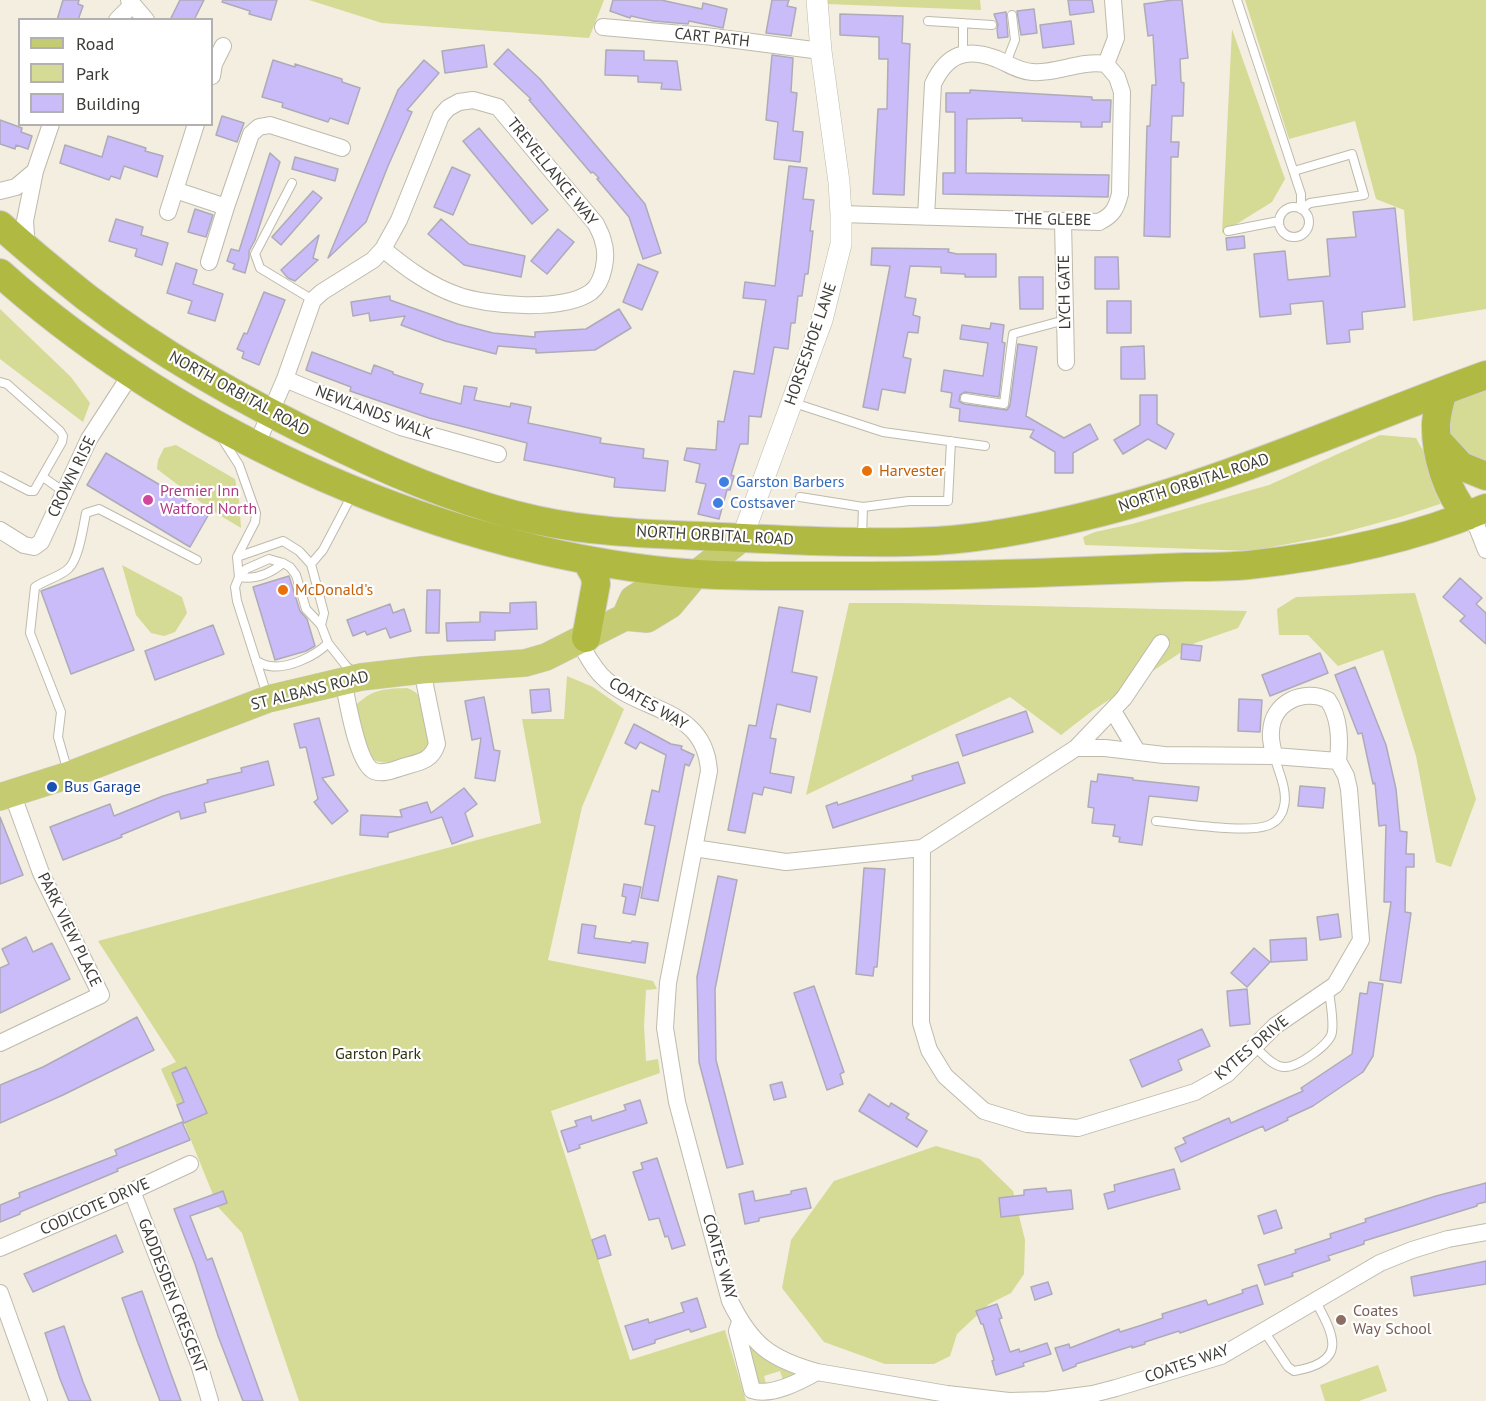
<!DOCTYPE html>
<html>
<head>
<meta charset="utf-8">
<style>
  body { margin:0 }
  #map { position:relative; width:1486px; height:1401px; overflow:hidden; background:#f3eedf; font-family:"PT Sans",sans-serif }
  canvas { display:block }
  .legend { position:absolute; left:18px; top:18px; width:195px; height:108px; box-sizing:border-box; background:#fff; border:2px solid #b2b1af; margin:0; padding:8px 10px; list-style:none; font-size:18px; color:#3e3c36 }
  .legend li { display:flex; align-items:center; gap:12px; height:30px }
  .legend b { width:30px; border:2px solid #b2b1af }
</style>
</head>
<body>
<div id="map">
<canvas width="1486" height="1401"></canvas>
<ul class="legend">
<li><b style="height:8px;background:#c4cb71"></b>Road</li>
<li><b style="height:16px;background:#d5da95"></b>Park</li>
<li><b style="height:16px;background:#cabbf9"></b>Building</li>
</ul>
</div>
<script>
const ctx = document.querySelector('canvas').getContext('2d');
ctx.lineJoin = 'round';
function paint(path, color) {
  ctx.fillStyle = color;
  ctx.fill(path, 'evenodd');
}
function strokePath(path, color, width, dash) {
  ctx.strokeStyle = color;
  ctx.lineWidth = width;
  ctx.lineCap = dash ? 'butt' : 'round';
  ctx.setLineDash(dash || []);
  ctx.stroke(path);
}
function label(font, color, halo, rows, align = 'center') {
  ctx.font = font + ' "PT Sans",sans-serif';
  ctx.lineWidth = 4.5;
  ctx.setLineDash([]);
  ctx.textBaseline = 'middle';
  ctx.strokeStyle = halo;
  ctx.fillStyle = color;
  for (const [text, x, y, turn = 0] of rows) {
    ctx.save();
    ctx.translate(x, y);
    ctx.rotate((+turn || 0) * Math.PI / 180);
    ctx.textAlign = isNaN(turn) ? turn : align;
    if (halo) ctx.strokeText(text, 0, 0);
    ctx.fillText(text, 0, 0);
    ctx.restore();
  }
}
paint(new Path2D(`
  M309,0H604L589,38L382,23Z
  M827,0H980L981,10L827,4Z
  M1245,0H1486V309L1413,321L1404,210L1376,199L1355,121L1289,139Z
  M1232,29L1285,179L1272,202L1222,233Z
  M0,309L71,377L90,403L83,422L0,359Z
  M1486,383V467C1454,450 1440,440 1452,402Z
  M1380,435L1416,438L1435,472L1440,504L1400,517L1330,536L1251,551L1085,545L1083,537L1095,532L1132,524L1269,485Z
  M176,445L235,479L239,499L241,528L211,510L157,469L158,460L164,448Z
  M122,565L182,597L187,613L175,632L164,636L151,633L136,615Z
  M1415,593L1476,799L1451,867L1436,862L1416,756L1383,650L1338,666L1308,635H1279L1277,609L1296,597Z
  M849,603H902L1247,611L1238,628L1195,643L1092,711L1061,735L1010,697L806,795Z
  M567,676L593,687L624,709L582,807L548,960L653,981L657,989L646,990L644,1026L646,1061L658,1059L660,1073L551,1111L630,1360L725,1330L746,1401H299L242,1233L218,1207L184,1123L207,1113L186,1067L172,1073L184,1102L177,1105L161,1069L176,1062L98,941L541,823L522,719H564Z
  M407,688C431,696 427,723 429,744L421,756C406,760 380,769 367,755L354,707C372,689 383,689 407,688Z
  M936,1146L980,1159L1013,1191L1025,1240L1024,1274L1011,1293L989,1304L957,1334L950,1356L934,1364H885L824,1342L782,1288L791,1240L834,1181Z
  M748,1344L797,1374L784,1383L780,1371L764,1376L767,1387L758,1388Z
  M1378,1365L1387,1391L1359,1401H1325L1320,1385Z`), '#d5da95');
const building = new Path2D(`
  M63,0H79L78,4L83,6L78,20H57Z
  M180,0H204L194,20H170Z
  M223,0H277L271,20L249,14L250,11L222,2Z
  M613,0H661L702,9L703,3L727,9L723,28L689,21L688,24L653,21L631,16L630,18L610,11Z
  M772,0H789L787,6L796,8L791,36L766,33Z
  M1068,0H1092L1094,12L1070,15Z
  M1173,0H1182L1188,58L1180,59L1181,82L1184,83L1183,116H1172L1171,142H1179L1178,157H1171L1170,237L1144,236L1147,126H1150L1152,85H1156L1153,35L1148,36L1144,4Z
  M1034,9L1037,33L1021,35L1017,11Z
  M1006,12L1008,37L998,38L997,29L998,25L994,14Z
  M840,14L903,16L902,43L910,44L904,195L873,194L878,109H887L888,59H879V37L840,35Z
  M1071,21L1074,44L1043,48L1040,25Z
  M484,45L487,67L445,73L442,51Z
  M508,49L540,79L645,204L661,253L643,259L629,217L597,179L599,178L593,172L591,173L529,100L531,99L494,64Z
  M606,50L644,51V60L677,61L681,90L661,89L662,83L638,82V76L605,75Z
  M772,55L793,58L791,92L797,93L793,131L803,132L800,162L774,159L778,122L766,120Z
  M273,60L295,67V64L342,79V82L360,88L348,124L330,118L328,122L282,107L283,103L262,97Z
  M424,60L439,73L407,110L412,112L388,166L366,222L328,258L398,90Z
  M970,90L1092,97V100H1111L1110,122H1102V127H1081V122L1022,121V118L967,119L966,173L1109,175L1108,197L943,194V173H955V112H946V93H970Z
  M222,116L244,123L237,142L216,135Z
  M0,120L22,128L21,132L32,136L28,149L16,145L15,149L0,144Z
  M479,128L548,210L532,224L463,141Z
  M108,136L146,148L145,151L163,156L157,177L124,166L120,179L111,176L109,180L60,163L65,145L102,157Z
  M270,153L280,162L255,240L249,251V258L245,273L233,269L235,264L227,261L231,249L239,251Z
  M295,157L338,169L335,181L292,169Z
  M789,166L807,168L803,199L814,200L810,231H813L808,274H805L802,296H798L795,323H791L788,349L774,347L761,417L749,416L748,444H740L731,475L734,476L730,490H727L719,519L698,514L706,484L696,482L700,464L684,460L687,448L716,450L718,421L724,422L734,371L754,374L766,300L743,298L745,282L775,286Z
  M452,167L470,175L453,215L434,207Z
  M313,191L322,198L281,245L272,237Z
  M1395,208L1405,307L1362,312L1363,329L1349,330L1350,342L1327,344L1323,301L1290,304L1291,314L1260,317L1254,254L1285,251L1288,280L1330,276L1327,239L1356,237L1353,212Z
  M195,209L213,215L206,237L188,232Z
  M116,219L143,227L141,235L168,243L162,265L135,256L137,249L109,241Z
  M441,219L469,244L525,256L521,277L464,265L428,234Z
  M558,229L574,242L547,274L531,261Z
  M319,235L313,258L318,260L295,281L288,278L281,270Z
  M1244,236L1245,248L1227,250L1226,238Z
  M872,248L949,249L948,252L957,254H996V277H965V274L941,273V267L910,266L905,297L916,299L913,315L920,317L918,333L908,332L903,357L911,359L905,393L882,389L878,410L863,407L890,266L871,265Z
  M1095,257H1118L1119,289H1095Z
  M176,263L197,270L193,284L223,294L215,321L188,313L192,301L167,293Z
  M638,264L658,272L642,310L623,302Z
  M1019,277H1043V309H1020Z
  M264,292L285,300L259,365L242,358L244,352L237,349L244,333L247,334Z
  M390,296V300L458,324L493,333L535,337V332L586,329L619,309L631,328L595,350L536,353V349L498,346L496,354L445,341L401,325L405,316L370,321L369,313L353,316L351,302Z
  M1107,301H1131V333H1107Z
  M991,323L1004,325L1002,342L1005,343L999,397L965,392L960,395L959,401L964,404L1007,410L1010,405L1018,344L1037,347L1026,416L1064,438L1090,424L1098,439L1073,453V473H1055V452L1030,437L1034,430L959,421L960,409L950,407L952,393L941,391L944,370L983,376L988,343L960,339L962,325L990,329Z
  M1144,346L1145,379H1121V347Z
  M312,352L371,374L374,365L393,372V374L423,384L420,393L461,404L464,386L477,388L474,400L510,407L511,403L531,407L528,423L601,438L600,443L644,449L643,458L668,461L665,491L614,487L615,478L524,460L527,443L429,418L350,391L351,387L306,370Z
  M1140,395H1157V424L1174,434L1166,449L1148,439L1123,454L1114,440L1140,425Z
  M106,453L209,514L190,547L87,485Z
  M103,568L134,650L71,674L41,591Z
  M289,576L300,611L307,619L315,646L306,651L275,660L253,587Z
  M1460,578L1482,598L1476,604L1486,613V644L1460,621L1465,616L1443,597Z
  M427,590H440L439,633H426Z
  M536,602L537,629L495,631V640L447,641L446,623L480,622V612L510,613V603Z
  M390,604L393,613L404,609L411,631L390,638L386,628L367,635L365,631L353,636L347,620Z
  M779,607L803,611L792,672L817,677L810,712L777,704L770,738L776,739L770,773L794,777L791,793L764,787L762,795L753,793L745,833L728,830L749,725L756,726Z
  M213,625L224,654L155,680L145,651Z
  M1182,644L1202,646L1200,661L1181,659Z
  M1320,653L1328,673L1270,696L1262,675Z
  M1355,667L1386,745L1396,789L1400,831L1407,832L1406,854H1414V867H1406L1405,912L1411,913L1401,983L1380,980L1391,902H1384L1386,825L1379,826L1375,783L1373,784L1362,733L1358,734L1335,675Z
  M549,689L551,711L532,713L530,690Z
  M484,697L494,750L500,751L495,781L475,778L481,738L472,740L465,701Z
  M1239,699L1262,700L1260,732L1238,731Z
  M1026,711L1033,732L963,756L956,735Z
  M319,718L334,775L322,778L348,811L332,824L314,802L318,799L306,747L300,748L294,724Z
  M634,724L671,744L682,746L681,749L694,755L689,766L685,764L658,901L641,898L655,826L645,824L652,790L659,792L666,755L640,742L636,749L625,743Z
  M268,761L274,785L204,803L206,812L181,819L179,811L121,835L122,837L63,860L50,827L110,804L114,816L163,796L208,783L207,780L242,772L241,768Z
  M958,762L965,783L833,828L826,806L837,802L838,805L913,780L912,776Z
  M1098,774L1133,778V780L1199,787L1197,801L1149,796L1142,845L1119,842L1120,837L1113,836L1115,825L1092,823L1094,808L1088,807L1091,781L1097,782Z
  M1300,786L1325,788L1323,808L1298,806Z
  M464,788L477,804L465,813L473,836L452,844L442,817L388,833V837L360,835L361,815L402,817L400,810L427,802L431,813Z
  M0,817L23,875L0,884Z
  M864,868L885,869L877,967H874L873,976L856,974Z
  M718,876L737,880L715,989L716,1060L743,1164L727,1168L699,1062L697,977Z
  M624,884L641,887L635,915L623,913L626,897L622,896Z
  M1338,914L1341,937L1320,940L1317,917Z
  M582,924L596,926L594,938L631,943L632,941L648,943L645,963L578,953Z
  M26,937L33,952L52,943L70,979L0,1013V968L9,964L2,949Z
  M1306,938L1307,960L1271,962L1270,940Z
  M1254,948L1270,962L1247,987L1231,973Z
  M1369,982L1383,984L1373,1056L1363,1072L1313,1106L1287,1118L1288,1120L1265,1131L1263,1126L1181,1162L1175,1148L1186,1143L1183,1138L1229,1118L1231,1123L1303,1091L1301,1088L1352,1054L1360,993L1367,994Z
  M814,986L844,1072L840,1074L843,1084L827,1090L794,993Z
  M1247,989L1250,1024L1230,1026L1227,991Z
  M137,1017L154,1050L63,1095L0,1123V1085L43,1067Z
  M1202,1029L1210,1046L1178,1060L1182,1070L1142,1087L1130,1060Z
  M186,1067L207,1113L184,1123L177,1105L184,1102L172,1073Z
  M782,1082L786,1097L774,1100L770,1085Z
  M869,1094L889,1107L891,1103L909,1114L906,1118L927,1131L917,1147L859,1111Z
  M640,1100L647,1123L579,1145L580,1148L568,1152L561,1131L577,1126L575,1121L591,1116L592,1121L626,1110L624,1105Z
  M182,1122L190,1140L117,1169L118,1171L20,1212V1214L0,1222V1205L20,1197L19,1193L117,1155L115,1150Z
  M657,1158L685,1245L672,1249L668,1236L665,1237L659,1218L649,1220L633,1172L643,1169L641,1163Z
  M1174,1169L1180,1189L1108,1209L1104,1194L1115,1191L1114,1185Z
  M1486,1183V1202L1477,1204V1206L1364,1241V1244L1328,1256L1330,1260L1292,1273L1293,1276L1265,1285L1258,1265L1296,1253L1295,1250L1331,1238L1330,1234L1366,1222L1365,1219L1436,1196Z
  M806,1188L811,1208L759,1218V1221L745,1224L739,1194L753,1191L755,1201L791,1194V1191Z
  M1046,1188L1047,1192L1071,1190L1073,1209L1001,1217L999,1198L1024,1195V1190Z
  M223,1191L227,1203L190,1216L207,1260L212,1258L263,1401H243L218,1336L195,1264L174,1209Z
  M1276,1210L1282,1228L1264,1234L1258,1216Z
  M116,1235L123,1252L33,1292L24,1274Z
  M605,1235L611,1255L598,1259L592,1240Z
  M1486,1261V1284L1414,1296L1411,1277Z
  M1048,1282L1052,1294L1035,1300L1031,1287Z
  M1257,1285L1263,1304L1180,1333L1179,1331L1145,1342V1344L1132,1348V1346L1076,1364V1366L1063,1371L1055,1348L1069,1344L1070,1348L1119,1329L1120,1332L1139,1326L1163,1318L1162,1314L1206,1300L1208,1305L1243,1293L1242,1290Z
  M142,1291L170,1371L181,1401H160L138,1343L122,1298Z
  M697,1298L706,1327L691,1332L689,1329L655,1340V1343L633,1350L625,1326L648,1319L649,1323L684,1312L681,1303Z
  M997,1304L1002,1318L999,1319L1010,1352L1019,1349L1020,1352L1047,1343L1051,1354L1023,1363L1024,1366L996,1375L992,1361L994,1360L983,1324H981L976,1311Z
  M64,1326L83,1382L91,1401H69L60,1379L45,1333Z`);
paint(building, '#cabbf9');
strokePath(building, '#aeabb9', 1.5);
const service = new Path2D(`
  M1237,0L1301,194V209
  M928,21L992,25
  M963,54V23
  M1006,63L1015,40L1012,15
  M1294,171L1352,154L1364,195L1310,203L1301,209
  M292,183L255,254L260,268L313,300
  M1279 222a15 15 0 1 1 30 0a15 15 0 1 1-30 0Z
  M1228,231L1279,221
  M0,382L7,384L60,431L63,436L62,442L34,491H29L0,476
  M965,398L1004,404L1013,334L1065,320
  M791,402L883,432L985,446
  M221,437L239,465L256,513L255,522L237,557L239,577
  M43,477L64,492
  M800,497L863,507L909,501H948L951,441
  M862,537L863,507
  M237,557L283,541L299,551L311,564L324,613L321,625
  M311,564L323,550L353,493
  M239,577C256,580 270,574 283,563
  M256,661C261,663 266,666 270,666C288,669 316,656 328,643
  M267,695L237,601L235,587L239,577L246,569L269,559L283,563L290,567L296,575L306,609L321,625L328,643L347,667L356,673
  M68,772L58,737L61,712L30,633L35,587C45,580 62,576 69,568C79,558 83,528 86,513L99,509L197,560
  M1156,821C1181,823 1252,835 1271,824C1278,821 1283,813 1284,806C1288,791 1278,770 1274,756
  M1255,1047C1263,1054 1273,1067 1285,1067C1298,1067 1331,1044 1332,1032C1334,1019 1330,1003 1329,990
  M1264,1331L1288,1367L1294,1371C1348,1362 1335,1337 1315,1300`);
const minor = new Path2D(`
  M129,0L146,20
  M117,20L132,5
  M603,27L705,36L821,51
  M212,76L214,64L223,46
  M175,190L226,207L209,262
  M0,191L16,187L35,171
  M226,207L251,134L259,127L270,125L342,148
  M168,212L196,124
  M841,214L1099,222C1113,215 1116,209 1120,194L1122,92L1117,77L1106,64L1116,38L1113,0
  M926,217L933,84C947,54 966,47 997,59C1009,64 1018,71 1032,72C1058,74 1079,60 1106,64
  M1063,221L1066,362
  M27,249L25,221L35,171L51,124
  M285,379L401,427L498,454
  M256,446L285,379L313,300L322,292L373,260L383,249L399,220L441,116L448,108L459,102L473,100L498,107L596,224C598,229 602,235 603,241C608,255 604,282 591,292C563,312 488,306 457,295C429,285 406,268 383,249
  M1467,516L1477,527L1486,550
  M0,530L24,545L34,547L41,542L89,439L131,374
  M579,642C587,655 594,670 606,680C644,713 705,708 709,771L668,983L665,1028L677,1102L730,1301C751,1344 770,1359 817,1372L947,1394L1009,1401L1047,1400L1093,1394L1116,1388L1221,1356L1380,1263L1412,1250L1448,1239L1486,1232
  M343,680C347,698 357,764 374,771C384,775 395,769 406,766C421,762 432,760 437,744L422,670
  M1113,711L1137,751
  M1076,748L1124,698L1161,643
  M1274,756C1273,748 1270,740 1271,732C1272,702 1304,688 1328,700C1340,718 1340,740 1338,761
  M694,848L786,862L922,848L1076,748H1105L1164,755L1274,756L1338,761L1346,776L1349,789L1361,940L1335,985L1275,1026L1227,1074L1195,1092L1078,1128L1027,1124L984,1111L945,1076L929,1050L921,1023L922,848
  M0,1043L101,995L41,873L12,793
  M132,1191L199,1364L210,1401
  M0,1248L132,1191L190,1164
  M0,1293L39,1401
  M740,1322L737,1331L752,1390C771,1397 801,1381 817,1372`);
const tertiary = new Path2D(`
  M742,538L822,320L841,244V214L839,182L821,51L817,0`);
const primary = new Path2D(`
  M625,617L633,599L654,586L695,574
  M0,797L69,775L268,699L361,677L422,670L525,663L546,657L625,617L647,619L670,605L696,574L742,538`);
const trunk = new Path2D(`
  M0,225C28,250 57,274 86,297C164,357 252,406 341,448C403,478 468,505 536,520C604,535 674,534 743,538C807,541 872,544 935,541C985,538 1037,528 1086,516C1224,483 1353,423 1486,375
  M0,273C181,435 454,558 698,574C745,577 792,576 840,576C913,576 987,575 1060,572C1102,570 1144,569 1186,567C1207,567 1228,567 1249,565C1330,556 1411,540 1486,508
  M1443,391C1440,401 1437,412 1436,423C1435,455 1447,492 1467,516
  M1438,441L1461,466L1486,476
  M586,560L595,576L596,584L586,638`);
strokePath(service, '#bebaac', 10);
strokePath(minor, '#bebaac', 18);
strokePath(tertiary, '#bebaac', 22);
strokePath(primary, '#d1d0cf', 28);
strokePath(trunk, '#d1d0cf', 30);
strokePath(service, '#fff', 8);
strokePath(minor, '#fff', 16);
strokePath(tertiary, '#fff', 21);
strokePath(primary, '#c4cb71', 27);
strokePath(trunk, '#b0ba42', 28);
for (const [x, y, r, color] of [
  [867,471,6,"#e8710a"],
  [724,482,6,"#3f7fe0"],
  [148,500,6,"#d1479c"],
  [718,503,6,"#3f7fe0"],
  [283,590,6,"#e8710a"],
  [52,787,6,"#1a4fb4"],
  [1341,1320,6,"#8d6e63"]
]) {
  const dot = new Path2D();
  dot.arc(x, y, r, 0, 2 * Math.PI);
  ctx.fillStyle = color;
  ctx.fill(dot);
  strokePath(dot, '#fff', 2);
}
label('16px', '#3e3c36', '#fff', [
  ["CART PATH",712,38,6],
  ["TREVELLANCE WAY",552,172,51],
  ["THE GLEBE",1053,220,1],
  ["LYCH GATE",1065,292,-91],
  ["HORSESHOE LANE",811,344,-71],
  ["NORTH ORBITAL ROAD",239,394,29],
  ["NEWLANDS WALK",374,413,21],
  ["CROWN RISE",72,477,-64],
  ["NORTH ORBITAL ROAD",1194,483,-18],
  ["NORTH ORBITAL ROAD",715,536,3],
  ["ST ALBANS ROAD",310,691,-14],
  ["COATES WAY",648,704,30],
  ["PARK VIEW PLACE",69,930,64],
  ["KYTES DRIVE",1252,1048,-40],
  ["CODICOTE DRIVE",95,1207,-24],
  ["COATES WAY",719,1257,74],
  ["GADDESDEN CRESCENT",172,1296,69],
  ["COATES WAY",1187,1364,-19]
]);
label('16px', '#c56008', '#fff', [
  ["Harvester",879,471],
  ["McDonald's",295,590]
], 'left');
label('16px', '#366cbe', '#fff', [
  ["Garston Barbers",736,482],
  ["Costsaver",730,503]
], 'left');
label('16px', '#b23c85', '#fff', [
  ["Premier Inn",160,491],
  ["Watford North",160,509]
], 'left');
label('16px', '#164399', '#fff', [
  ["Bus Garage",64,787]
], 'left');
label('16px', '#31330e', '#fff', [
  ["Garston Park",378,1054]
]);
label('16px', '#785e54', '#fff', [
  ["Coates",1353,1311],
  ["Way School",1353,1329]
], 'left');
</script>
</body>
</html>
